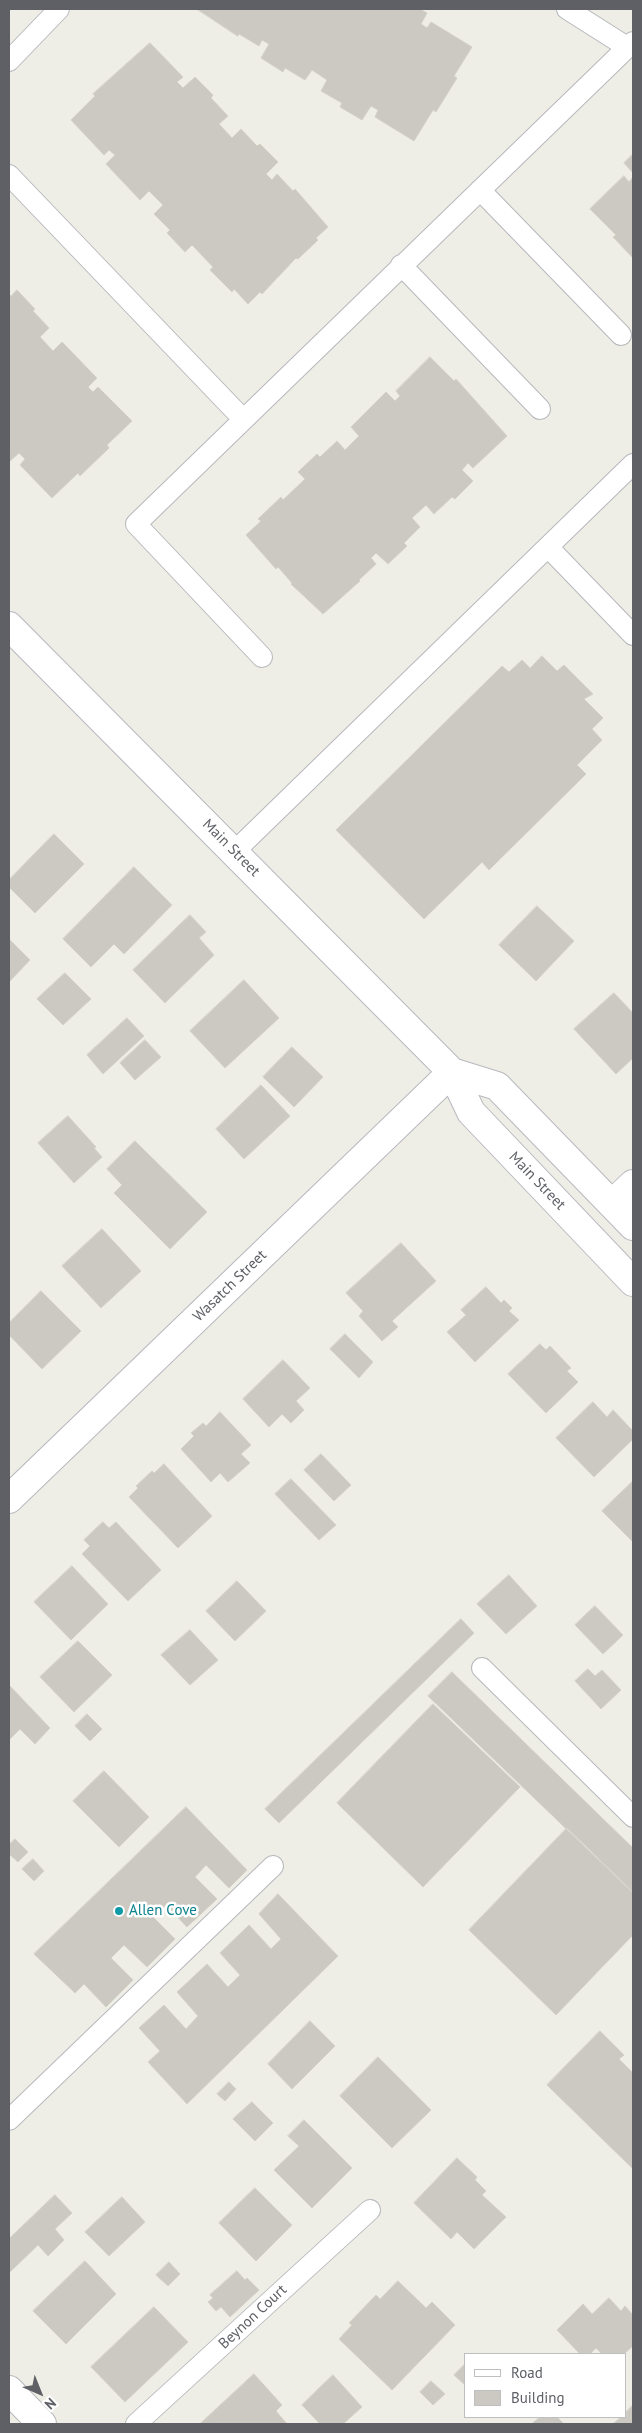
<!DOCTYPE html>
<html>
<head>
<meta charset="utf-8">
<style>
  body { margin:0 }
  #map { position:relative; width:642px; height:2433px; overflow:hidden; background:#efeee6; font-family:"PT Sans",sans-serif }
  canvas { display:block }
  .frame { position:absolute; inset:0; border:10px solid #5e6066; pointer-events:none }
  .legend { position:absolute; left:464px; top:2353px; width:162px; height:65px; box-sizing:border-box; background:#fff; border:1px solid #bfbfc2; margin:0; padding:6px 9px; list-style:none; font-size:15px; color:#5e6066 }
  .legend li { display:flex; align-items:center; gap:10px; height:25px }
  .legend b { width:25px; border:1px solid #bfbfc2 }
  .north { position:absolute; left:15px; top:2368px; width:50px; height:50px; -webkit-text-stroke:4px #fff; paint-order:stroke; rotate:136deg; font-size:14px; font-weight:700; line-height:20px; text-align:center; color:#5e6066 }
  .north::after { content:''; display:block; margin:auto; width:18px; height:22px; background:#5e6066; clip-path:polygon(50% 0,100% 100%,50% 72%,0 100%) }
</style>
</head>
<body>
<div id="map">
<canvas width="642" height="2433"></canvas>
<div class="frame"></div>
<ul class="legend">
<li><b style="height:6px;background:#fff"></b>Road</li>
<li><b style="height:14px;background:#cbc9c2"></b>Building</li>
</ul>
<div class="north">N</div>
</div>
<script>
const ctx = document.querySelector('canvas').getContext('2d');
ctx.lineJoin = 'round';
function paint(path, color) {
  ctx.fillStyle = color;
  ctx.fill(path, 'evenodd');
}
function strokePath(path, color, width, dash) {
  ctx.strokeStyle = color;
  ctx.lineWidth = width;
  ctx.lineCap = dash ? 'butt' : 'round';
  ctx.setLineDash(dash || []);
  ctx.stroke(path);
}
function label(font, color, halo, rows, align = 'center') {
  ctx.font = font + ' "PT Sans",sans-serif';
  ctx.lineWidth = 5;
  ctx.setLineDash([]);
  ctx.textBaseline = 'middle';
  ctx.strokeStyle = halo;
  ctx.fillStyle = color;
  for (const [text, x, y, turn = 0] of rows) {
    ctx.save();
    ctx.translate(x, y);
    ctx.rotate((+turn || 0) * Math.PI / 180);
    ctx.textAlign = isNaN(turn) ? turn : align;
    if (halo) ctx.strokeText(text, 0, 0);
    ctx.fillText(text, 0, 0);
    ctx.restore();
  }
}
const building = new Path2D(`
  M197,9H420L427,13L421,24L427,28L431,22L472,47L454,76L457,78L436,112L433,110L414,141L375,117L378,110L371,106L362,120L340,107L342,103L321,91L327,80L312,70L305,80L285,68L283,72L261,58L269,44L262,40L259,46L239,34L238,36Z
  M150,43L183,77L177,82L183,88L195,77L213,95L211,98L228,116L219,124L232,138L241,129L257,146L260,144L278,162L266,174L272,180L277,174L293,191L295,189L328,227L316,238L318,240L298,259L296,258L262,294L260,292L248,304L234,289L232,292L210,270L213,267L192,245L185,252L167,233L170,230L154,214L163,205L149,191L140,200L106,164L115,155L109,150L104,155L71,120L95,96L93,94Z
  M633,154V173L624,163Z
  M624,176L629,182L633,177V258L613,237L616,235L590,209Z
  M17,290L35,309L33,311L49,328L40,337L53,351L62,342L97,378L88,387L93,392L98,387L132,421L107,445L109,448L80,476L78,473L52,498L20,465L25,459L19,453L9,462V294L11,296Z
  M430,357L454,381L456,379L507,436L473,468L468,463L462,470L473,481L455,499L452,497L434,514L426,505L412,518L420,527L404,543L407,546L388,564L376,553L371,558L376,564L359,580L360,581L323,614L291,584L292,583L278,567L276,569L246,535L261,521L258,519L281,497L283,500L305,479L298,472L317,454L320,457L337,441L345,450L359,436L351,427L386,392L395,401L400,396L396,391Z
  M542,656L557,671L564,665L593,694L584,699L603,718L592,729L602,740L577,765L586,774L489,870L482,862L424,919L336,830L502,666L509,672L522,660L530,668Z
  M54,834L84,864L35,913L9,887V880Z
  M134,867L172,905L124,954L114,944L91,967L63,939Z
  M537,906L574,941L536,981L499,945Z
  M190,915L206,932L199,938L214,955L165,1003L133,970Z
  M9,939L30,960L9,982Z
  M65,973L91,999L63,1025L37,999Z
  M244,980L279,1018L225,1068L190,1031Z
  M614,993L633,1013V1058L616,1074L574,1029Z
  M127,1018L144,1036L103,1074L87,1055Z
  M145,1040L161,1057L135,1080L120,1063Z
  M292,1047L323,1077L294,1107L263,1077Z
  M261,1085L290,1116L244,1159L216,1129Z
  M68,1116L96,1147L94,1148L102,1157L74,1183L38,1143Z
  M135,1141L207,1212L170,1249L114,1193L122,1185L107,1169Z
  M102,1229L141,1271L101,1308L62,1266Z
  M401,1243L436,1281L392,1321L398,1327L382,1341L359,1316L363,1311L346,1293Z
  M486,1287L501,1303L504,1300L512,1308L509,1311L519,1320L475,1362L447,1332L466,1315L461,1310Z
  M41,1291L81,1331L42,1369L9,1335V1323Z
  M345,1334L373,1362L359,1378L330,1349Z
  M540,1344L546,1350L550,1346L571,1368L567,1371L578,1382L546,1413L508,1374Z
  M283,1360L310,1388L296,1401L304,1410L291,1423L282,1414L269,1427L243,1399Z
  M593,1402L607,1417L613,1410L633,1431V1439L594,1477L556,1438Z
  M220,1412L251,1445L241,1454L250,1463L228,1482L220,1473L211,1482L181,1449L194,1436L191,1433L203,1423L206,1426Z
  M321,1454L351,1485L334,1501L304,1470Z
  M164,1464L212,1516L178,1548L129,1497L138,1488L136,1486L152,1471L154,1473Z
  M291,1479L336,1525L319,1540L275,1494Z
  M633,1481V1542L602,1511Z
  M103,1522L109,1528L116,1522L161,1570L128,1601L82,1554L90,1546L84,1540Z
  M72,1566L108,1604L71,1640L34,1602Z
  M509,1575L537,1606L506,1634L477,1604Z
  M237,1581L266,1611L235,1641L206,1611Z
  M595,1606L623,1635L603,1654L575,1625Z
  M461,1619L474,1633L279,1823L265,1809Z
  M190,1630L218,1660L190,1685L161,1655Z
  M78,1641L112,1675L74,1712L40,1677Z
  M588,1669L595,1676L602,1670L621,1690L601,1709L575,1681Z
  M452,1672L633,1848V1893L428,1696Z
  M9,1685L50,1728L35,1744L20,1729L9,1740Z
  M433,1704L520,1787L423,1887L337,1803Z
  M87,1714L102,1729L90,1741L75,1726Z
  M104,1771L149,1817L119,1847L73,1801Z
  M186,1807L247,1870L229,1888L206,1865L195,1877L217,1899L187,1927L166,1905L153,1917L175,1939L147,1967L124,1945L111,1958L133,1980L106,2007L84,1984L75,1993L34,1954Z
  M567,1828L633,1892V1935L556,2015L469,1930Z
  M15,1839L28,1852L18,1862L9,1854V1845Z
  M33,1859L44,1871L34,1881L22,1869Z
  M278,1894L338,1956L187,2104L148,2062L160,2051L139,2028L164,2005L186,2029L198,2016L177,1992L207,1964L228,1987L240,1975L220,1953L249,1925L271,1949L281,1939L259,1914Z
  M310,2021L335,2046L292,2089L268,2064Z
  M600,2031L624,2055L619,2059L633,2073V2169L547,2085Z
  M378,2057L431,2110L392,2148L340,2096Z
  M229,2082L236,2089L225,2101L217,2094Z
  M252,2102L273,2123L255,2141L233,2119Z
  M304,2120L352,2168L312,2208L274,2170L299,2146L288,2136Z
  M457,2158L477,2177L475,2180L486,2191L482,2195L506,2217L474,2249L457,2232L451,2239L414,2203Z
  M255,2188L292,2225L256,2261L219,2223Z
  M55,2195L72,2213L55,2229L64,2240L48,2256L38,2245L9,2273V2239Z
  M122,2197L145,2222L109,2256L85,2232Z
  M85,2261L116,2294L66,2344L33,2311Z
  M169,2262L180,2274L168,2286L156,2275Z
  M237,2271L245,2280L247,2278L259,2290L230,2317L221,2307L216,2311L208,2302L213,2298L210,2295Z
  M398,2281L426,2308L432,2302L455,2325L392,2390L339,2339L352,2325L349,2323L376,2295L380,2299Z
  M609,2298L621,2311L625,2306L633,2315V2346L624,2354H602L596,2348L590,2354H580L557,2330L583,2304L592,2314Z
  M154,2307L188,2342L125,2402L91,2367Z
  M466,2363V2386L454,2375Z
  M254,2374L282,2405L276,2411L287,2424H200Z
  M333,2375L362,2407L343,2424H320L302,2405Z
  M431,2381L445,2394L433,2405L420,2392Z
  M633,2405V2424H613L621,2417H626V2412Z
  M540,2417H557L564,2424H532Z`);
paint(building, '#cbc9c2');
strokePath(building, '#d4d1c5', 1);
const lane = new Path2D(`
  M567,9L627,47
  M9,61L59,9
  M9,175L243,419
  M480,190L621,335
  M401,265L540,409
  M548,547L633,635
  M262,657L136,524L633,42
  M235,851L633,464
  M482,1668L633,1817
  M9,2120L273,1866
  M136,2424L370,2210`);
const street = new Path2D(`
  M612,1204L633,1184
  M9,2390L42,2424`);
const secondary = new Path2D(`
  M9,626L452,1072L471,1112L633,1282
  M452,1072L497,1086L633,1226
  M9,1499L452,1072`);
strokePath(lane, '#b6b8bc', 22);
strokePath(street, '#b6b8bc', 30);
strokePath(secondary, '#b7b9bf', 30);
strokePath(lane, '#fff', 20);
strokePath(street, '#fff', 28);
strokePath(secondary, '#fff', 28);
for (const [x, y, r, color] of [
  [119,1911,5,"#0f9aa8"]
]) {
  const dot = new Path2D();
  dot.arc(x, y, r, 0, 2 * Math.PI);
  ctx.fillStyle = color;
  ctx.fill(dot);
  strokePath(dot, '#fff', 2);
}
label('15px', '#5e6066', '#fff', [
  ["Main Street",231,848,45],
  ["Main Street",537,1181,46],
  ["Wasatch Street",230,1286,-44],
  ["Beynon Court",253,2317,-43]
]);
label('15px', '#0d838f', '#fff', [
  ["Allen Cove",129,1911]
], 'left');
</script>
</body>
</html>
